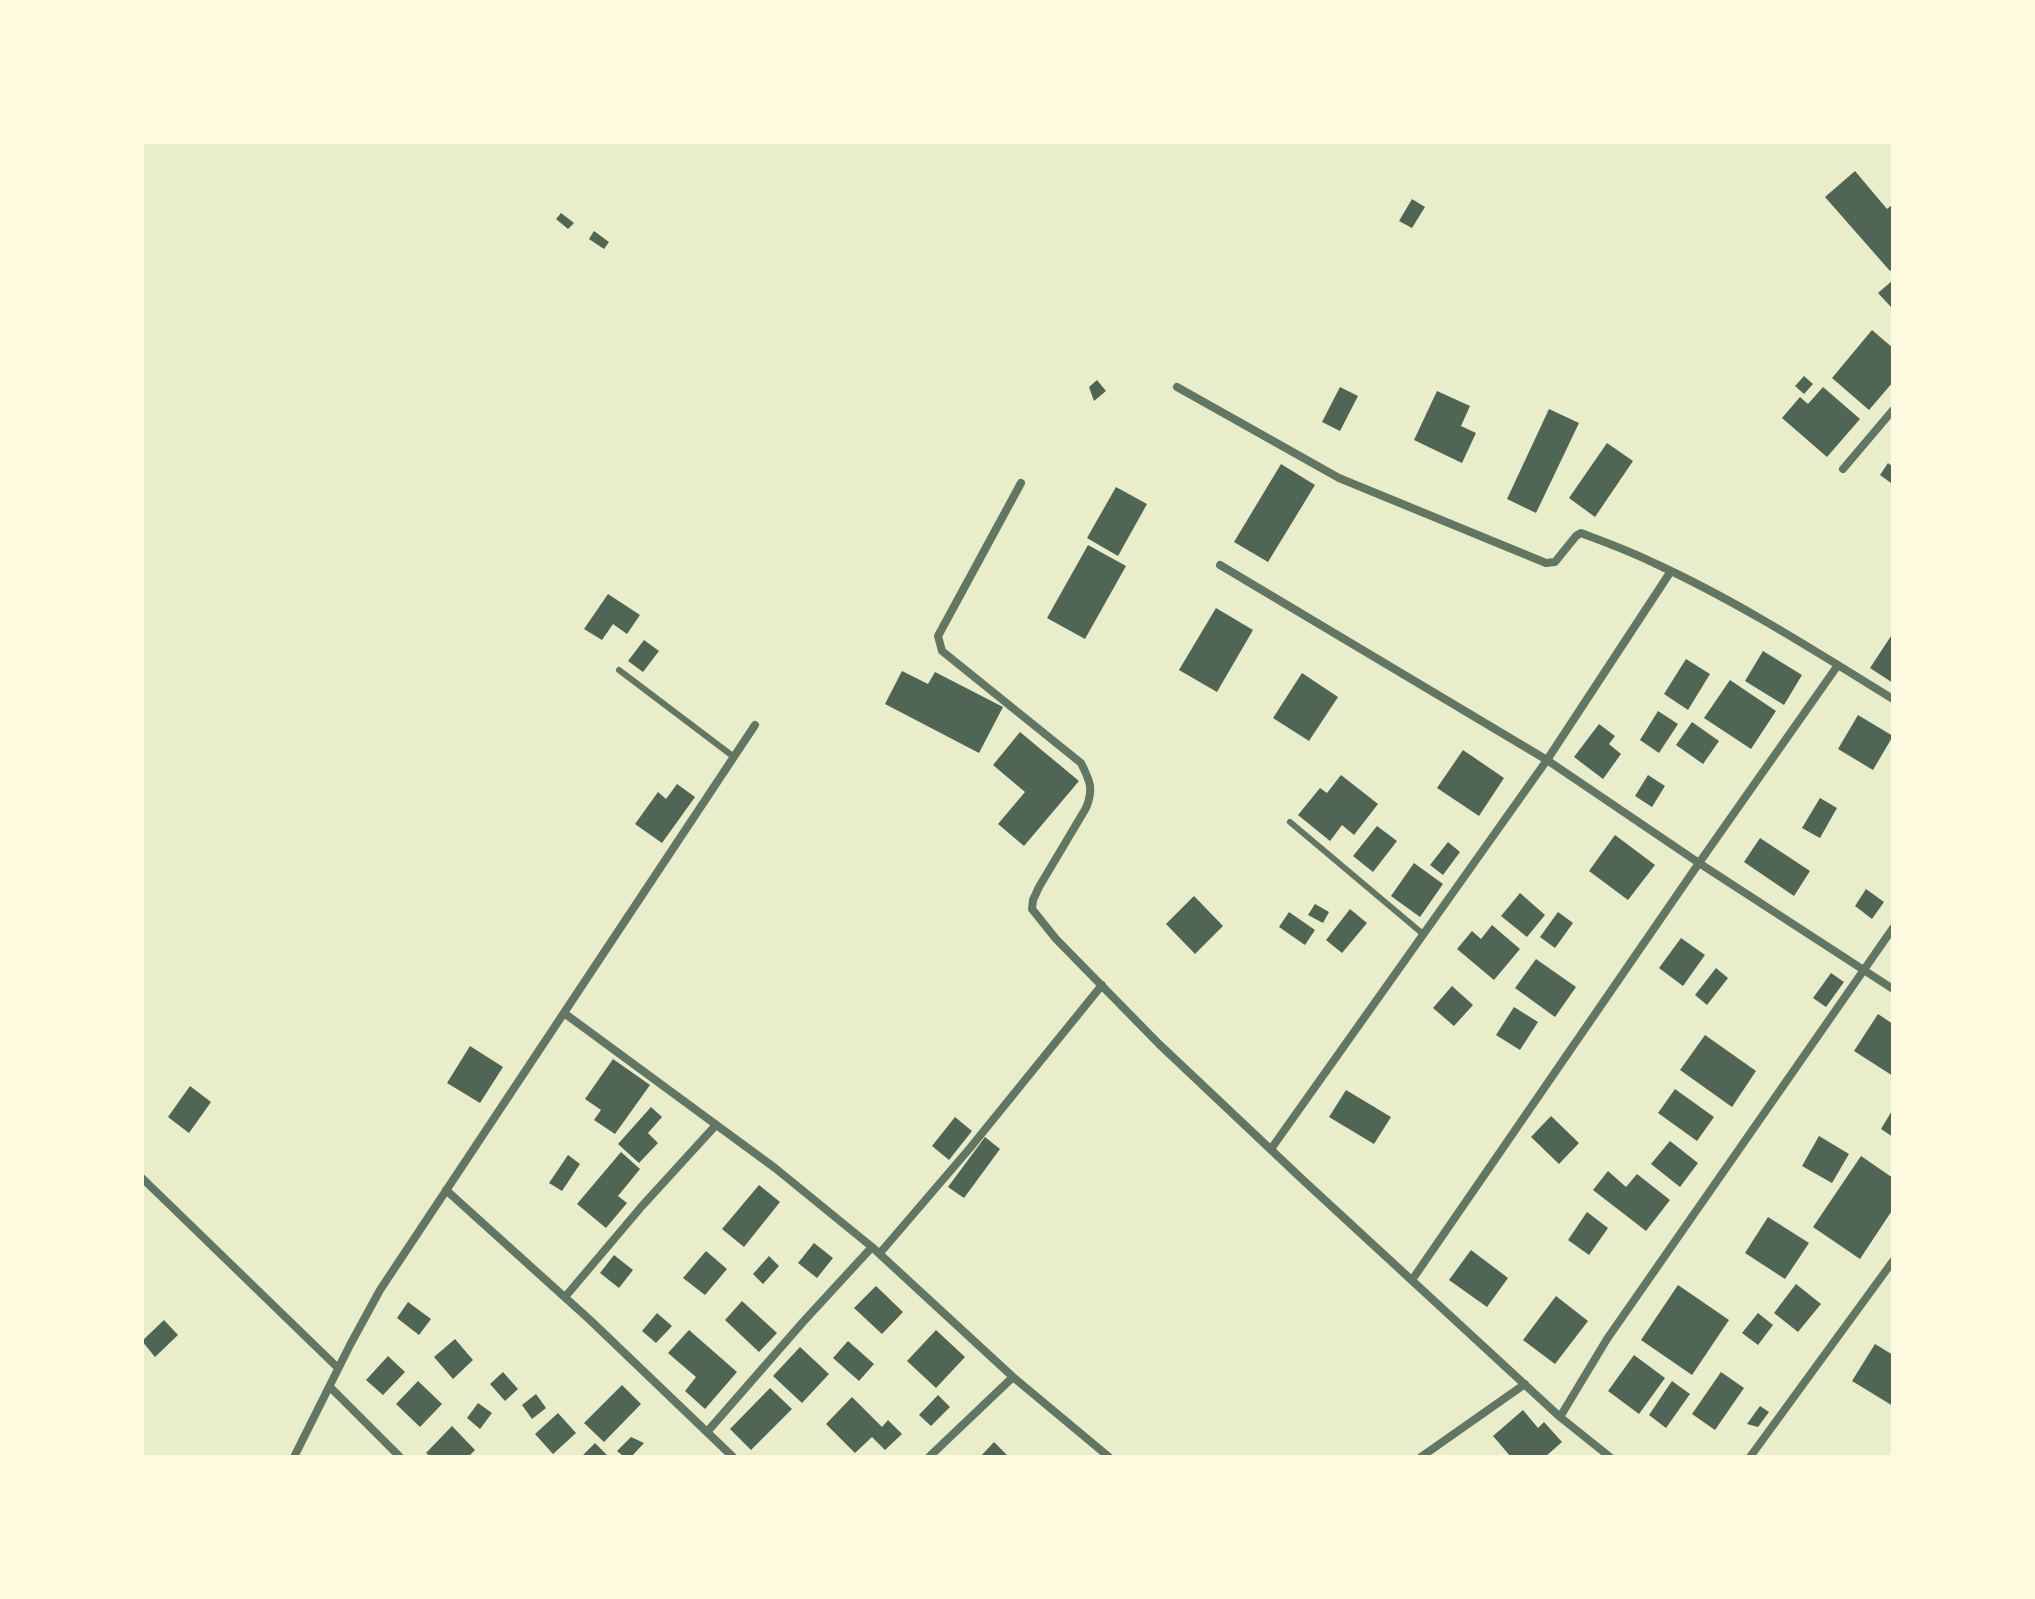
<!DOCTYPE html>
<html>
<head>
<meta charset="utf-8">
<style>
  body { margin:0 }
  #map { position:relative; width:2035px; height:1599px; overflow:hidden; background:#e9edc9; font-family:"DM Sans",sans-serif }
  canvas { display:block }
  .frame { position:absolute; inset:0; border:144px solid #fefae0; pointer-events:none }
</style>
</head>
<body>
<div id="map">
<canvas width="2035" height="1599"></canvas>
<div class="frame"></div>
</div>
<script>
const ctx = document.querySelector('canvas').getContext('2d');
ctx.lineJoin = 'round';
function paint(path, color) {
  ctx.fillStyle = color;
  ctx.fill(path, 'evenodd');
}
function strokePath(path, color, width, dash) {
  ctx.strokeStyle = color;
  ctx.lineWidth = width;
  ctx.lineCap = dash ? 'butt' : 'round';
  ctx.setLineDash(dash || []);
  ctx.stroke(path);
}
paint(new Path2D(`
  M1855,171L1887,209L1893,204V268L1890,271L1825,197Z
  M1412,199L1425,207L1412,228L1399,221Z
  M561,213L574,223L568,229L556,219Z
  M594,231L609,242L604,249L589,239Z
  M1893,280V305L1891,307L1878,293Z
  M1872,330L1893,348V382L1869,410L1832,378Z
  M1804,376L1813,384L1804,394L1795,386Z
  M1097,380L1106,391L1094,401L1089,387Z
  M1340,387L1358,396L1340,431L1322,422Z
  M1823,387L1860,419L1827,457L1782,418L1800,397L1808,404Z
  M1437,391L1470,406L1461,426L1476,433L1462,463L1414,440Z
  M1549,409L1579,423L1536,513L1507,499Z
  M1607,443L1633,461L1595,517L1569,498Z
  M1888,463L1893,467V480L1891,483L1880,475Z
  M1281,464L1315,485L1268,562L1234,542Z
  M1116,487L1147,504L1118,556L1087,538Z
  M1088,545L1126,566L1085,639L1047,618Z
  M608,594L640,615L627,634L613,624L602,640L584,629Z
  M1216,608L1253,630L1217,692L1179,670Z
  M1893,633V683L1870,668Z
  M644,640L659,651L643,672L628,661Z
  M1763,651L1802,675L1784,705L1745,681Z
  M1686,659L1710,674L1688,710L1664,694Z
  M902,671L928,684L935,672L1003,707L979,753L885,704Z
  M1302,673L1338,697L1309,741L1273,718Z
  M1730,680L1776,711L1751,749L1704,718Z
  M1658,711L1678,724L1659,753L1640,740Z
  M1858,715L1893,736L1873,770L1838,749Z
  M1692,722L1719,741L1703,764L1676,745Z
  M1599,724L1615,736L1609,744L1621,754L1603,779L1574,757Z
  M1020,732L1079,781L1024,846L998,824L1025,792L993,765Z
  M1463,750L1504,778L1479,816L1437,788Z
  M1341,775L1378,804L1354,835L1342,825L1330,841L1298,815L1320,788L1327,793Z
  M1648,775L1665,786L1652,807L1635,796Z
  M677,784L695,797L662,843L635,824L658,792L666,799Z
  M1820,798L1837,808L1820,838L1802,828Z
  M1377,826L1397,841L1373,872L1353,856Z
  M1615,835L1655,865L1628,900L1589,871Z
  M1760,838L1810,871L1794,896L1744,862Z
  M1448,842L1460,852L1443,875L1430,865Z
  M1414,863L1443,884L1420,917L1391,896Z
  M1866,889L1884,902L1872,919L1855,906Z
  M1520,893L1545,915L1527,937L1501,916Z
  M1194,896L1223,926L1195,954L1166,924Z
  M1315,904L1329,912L1323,923L1308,915Z
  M1350,909L1367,923L1342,953L1326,940Z
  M1289,912L1315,930L1305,945L1279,927Z
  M1558,912L1573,923L1555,948L1540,937Z
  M1492,925L1520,949L1494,980L1457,949L1472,931L1481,939Z
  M1681,938L1705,955L1683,986L1659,968Z
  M1536,959L1576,987L1555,1017L1515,988Z
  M1716,968L1728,978L1707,1005L1695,995Z
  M1831,973L1844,982L1826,1007L1813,998Z
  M1452,986L1473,1005L1454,1026L1433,1008Z
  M1514,1007L1538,1022L1520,1050L1496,1035Z
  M1878,1014L1893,1024V1076L1854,1051Z
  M1705,1035L1756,1071L1732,1107L1680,1070Z
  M470,1046L503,1067L480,1103L447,1083Z
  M613,1059L650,1085L615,1134L594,1120L601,1110L585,1099Z
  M190,1086L211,1102L189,1133L168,1117Z
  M1675,1089L1714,1117L1697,1141L1658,1113Z
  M1346,1090L1391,1117L1374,1144L1329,1117Z
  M651,1107L662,1117L648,1133L658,1143L639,1163L618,1144Z
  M1893,1109V1137L1881,1129Z
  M1551,1116L1579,1143L1559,1164L1531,1137Z
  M955,1117L972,1131L949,1160L932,1146Z
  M1819,1136L1849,1154L1832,1183L1802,1166Z
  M985,1137L1000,1149L964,1198L948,1187Z
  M1670,1141L1698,1163L1680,1187L1651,1164Z
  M621,1152L640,1169L618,1196L627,1203L606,1228L577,1204Z
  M568,1155L580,1164L562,1191L549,1183Z
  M1861,1156L1893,1178V1209L1860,1259L1813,1227Z
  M1608,1171L1626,1187L1637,1174L1670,1200L1646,1231L1593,1190Z
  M759,1185L780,1202L744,1247L722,1229Z
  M1587,1212L1608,1228L1589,1255L1568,1240Z
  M1768,1217L1809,1243L1785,1279L1745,1253Z
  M814,1243L833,1258L817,1278L798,1263Z
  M1471,1250L1508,1278L1487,1307L1449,1280Z
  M706,1251L727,1269L705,1295L683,1278Z
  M614,1255L633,1270L619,1288L600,1273Z
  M769,1256L779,1266L763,1284L753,1274Z
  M1796,1284L1821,1304L1798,1332L1774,1313Z
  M1678,1285L1729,1320L1692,1375L1641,1340Z
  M876,1286L903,1312L882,1334L854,1308Z
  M1556,1296L1588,1321L1555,1364L1523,1340Z
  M742,1301L777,1333L759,1352L725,1320Z
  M408,1302L431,1319L419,1335L397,1318Z
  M657,1313L672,1326L656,1343L642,1331Z
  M1758,1313L1773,1325L1758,1345L1742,1333Z
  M164,1320L178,1335L155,1357L142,1341Z
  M689,1330L737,1372L705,1409L685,1391L696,1377L668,1353Z
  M936,1330L965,1357L936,1388L907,1361Z
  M455,1339L473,1360L453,1379L434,1357Z
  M848,1341L874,1364L859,1381L833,1358Z
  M1875,1344L1893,1355V1406L1852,1381Z
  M800,1347L829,1374L802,1403L773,1376Z
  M1634,1355L1665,1378L1639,1414L1608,1391Z
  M388,1356L405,1372L383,1395L366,1380Z
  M503,1372L518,1389L505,1401L490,1384Z
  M1721,1372L1744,1388L1715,1430L1692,1414Z
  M418,1381L442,1404L420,1427L396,1404Z
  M1672,1381L1690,1394L1666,1428L1649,1415Z
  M622,1385L641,1404L604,1442L584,1423Z
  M770,1388L792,1409L751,1450L730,1429Z
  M536,1394L546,1408L532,1419L522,1405Z
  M938,1395L950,1407L931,1426L919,1415Z
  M852,1397L882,1427L888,1420L902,1434L885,1450L872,1437L855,1453L826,1424Z
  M478,1403L492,1413L480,1429L467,1418Z
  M1760,1406L1769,1412L1758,1427L1747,1424Z
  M1523,1410L1538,1428L1544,1422L1562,1442L1545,1457H1511L1493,1436Z
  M558,1413L576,1433L553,1454L535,1434Z
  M452,1426L475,1450L468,1457H431L426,1453Z
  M631,1437L644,1443L631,1457H624L617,1451Z
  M994,1442L1009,1457H980Z
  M595,1443L609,1457H581Z`), '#4f6655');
strokePath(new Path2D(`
  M619,670L734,757
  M1290,822L1423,934`), '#617663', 6);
strokePath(new Path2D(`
  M1177,387L1339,478L1546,563L1555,562L1576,536L1581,533C1605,542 1630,551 1654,563C1737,601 1815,651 1893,699
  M1843,469L1893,410
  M1021,483L938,636L942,651L1081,763C1090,781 1094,789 1086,808L1039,887L1033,900L1032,909L1056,939L1159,1044L1303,1180L1560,1417L1610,1457
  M1220,565L1547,760L1699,863L1893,989
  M564,1013L775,1168L872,1247L1013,1377L1109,1457
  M1271,1149L1547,760L1671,571
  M142,1178L338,1368
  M446,1190L590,1320L733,1457
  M880,1253L970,1148L1102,985
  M1412,1280L1699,863L1838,665
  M565,1297L642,1206L716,1125
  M330,1387L400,1457
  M1560,1417L1607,1339L1893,928
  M707,1432L803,1322L872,1247
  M294,1457L350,1345L380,1290L755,725
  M929,1457L1013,1377
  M1421,1457L1525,1384
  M1750,1457L1893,1261`), '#617663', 8);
</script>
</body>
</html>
